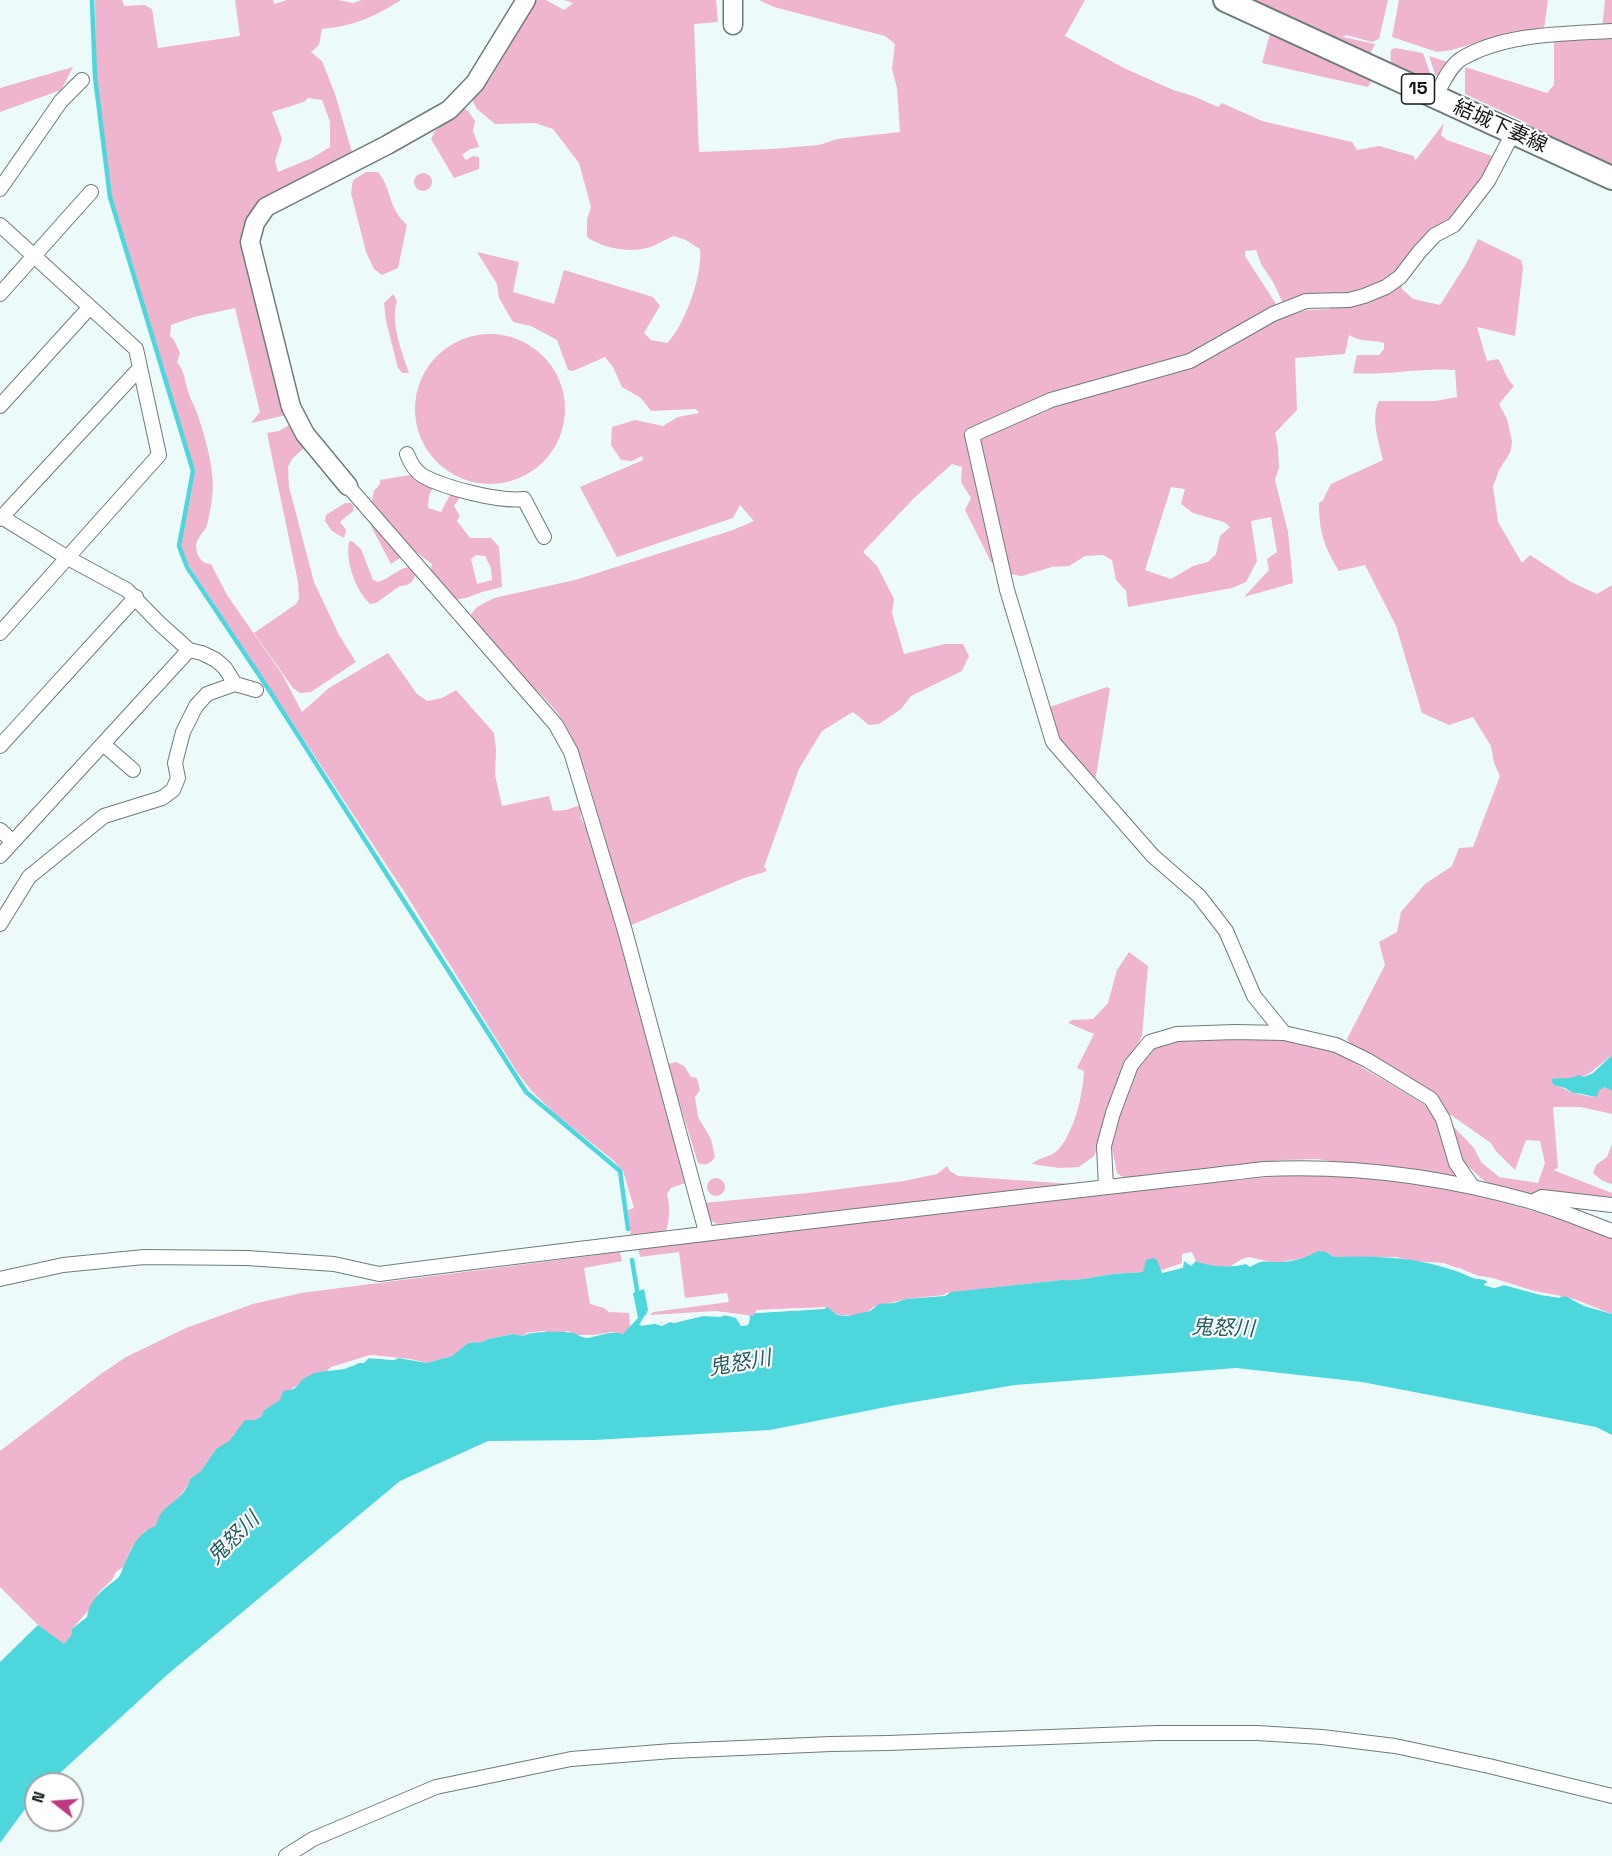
<!DOCTYPE html>
<html>
<head>
<meta charset="utf-8">
<style>
  body { margin:0 }
  #map { position:relative; width:1612px; height:1856px; overflow:hidden; background:#edfafa; font-family:"Space Grotesk",sans-serif }
  canvas { display:block }
  .north { position:absolute; left:24px; top:1772px; width:60px; height:60px; box-sizing:border-box; background:#fff; border:2px solid #a1a2a3; border-radius:50%; rotate:287deg; font-size:16px; font-weight:700; line-height:24px; text-align:center; color:#131718 }
  .north::after { content:''; display:block; margin:auto; width:21px; height:27px; background:#bd3b83; clip-path:polygon(50% 0,100% 100%,50% 72%,0 100%) }
</style>
</head>
<body>
<div id="map">
<canvas width="1612" height="1856"></canvas>
<div class="north">N</div>
</div>
<script>
const ctx = document.querySelector('canvas').getContext('2d');
ctx.lineJoin = 'round';
function paint(path, color) {
  ctx.fillStyle = color;
  ctx.fill(path, 'evenodd');
}
function strokePath(path, color, width, dash) {
  ctx.strokeStyle = color;
  ctx.lineWidth = width;
  ctx.lineCap = dash ? 'butt' : 'round';
  ctx.setLineDash(dash || []);
  ctx.stroke(path);
}
function label(font, color, halo, rows, align = 'center') {
  ctx.font = font + ' "Space Grotesk","Noto Sans JP",sans-serif';
  ctx.lineWidth = 4.5;
  ctx.setLineDash([]);
  ctx.textBaseline = 'middle';
  ctx.strokeStyle = halo;
  ctx.fillStyle = color;
  for (const [text, x, y, turn = 0] of rows) {
    ctx.save();
    ctx.translate(x, y);
    ctx.rotate((+turn || 0) * Math.PI / 180);
    ctx.textAlign = isNaN(turn) ? turn : align;
    if (halo) ctx.strokeText(text, 0, 0);
    ctx.fillText(text, 0, 0);
    ctx.restore();
  }
}
paint(new Path2D(`
  M95,0H122L124,6L144,5L152,9L158,48L240,36L235,0H273L274,4L287,0H338L353,3L362,0H401C374,17 354,26 322,29L319,45L311,52L322,61L335,94L352,152L342,162L283,191C258,193 246,217 242,240L287,415L251,423L260,412L235,308L194,317L171,325L170,336L174,340L180,353L177,362C185,371 184,380 188,391C190,399 194,405 197,413C205,436 216,473 212,498C211,507 209,517 207,525C204,533 197,537 196,545C196,555 201,564 211,564L227,595L282,674L302,712L329,688L388,653L417,694L427,701L442,698L456,690L494,733L496,750L495,775L502,806L549,796L553,811L566,810L580,805L581,818L592,839L628,956L688,1182L671,1188L667,1194C670,1205 670,1223 665,1233L631,1238L628,1210L634,1208L623,1171L613,1160L554,1113L531,1090L517,1072L407,896L188,564L181,546L195,471L112,197L96,77ZM308,98L322,100L330,122V147L312,158L278,172L275,161L282,139L272,112L304,102Z
  M536,0H546L564,10L573,3L564,0H716L718,22L694,24L699,152L772,149L819,145L837,139L900,132L897,88L892,69L895,44L885,36L774,7L759,0H1085L1065,36L1124,68L1173,90L1193,96L1218,107L1222,103L1262,121L1352,142L1357,150L1379,146L1414,156L1415,161L1444,123L1441,135L1447,140L1495,157L1483,179L1450,222L1436,227L1402,266V289L1413,299L1440,305L1466,264L1478,239L1521,260L1523,268L1515,336L1477,327L1487,361L1498,359C1505,369 1505,378 1514,386L1499,404L1507,419L1512,442L1510,453L1499,470L1493,487L1498,522L1522,563L1530,555L1571,582L1597,594L1612,585V1055C1599,1064 1591,1076 1575,1079C1567,1080 1560,1077 1551,1079L1553,1085C1561,1087 1565,1089 1571,1092C1575,1094 1592,1097 1596,1097L1599,1089L1606,1087L1612,1091V1114L1581,1107H1553L1558,1168L1553,1170L1612,1193V1203L1539,1193L1522,1194L1490,1186L1460,1159L1453,1126L1474,1148L1481,1162L1499,1177L1538,1183L1545,1163L1540,1141L1526,1140L1515,1170L1495,1150L1491,1143L1352,1046L1347,1039L1385,965L1379,942L1397,932L1401,912L1425,884L1452,866L1459,848L1473,847L1500,776L1494,763L1491,746L1473,717L1449,725L1422,713L1396,626L1365,565L1339,571C1324,546 1319,532 1319,503L1323,500L1331,484L1383,460C1379,442 1370,418 1379,401H1435L1457,397L1455,370C1421,367 1387,376 1353,373L1357,355H1379L1384,349V343C1370,339 1362,343 1349,335L1345,354L1295,358L1297,410L1275,433L1278,447L1279,467L1275,480L1288,532L1293,583L1244,597L1269,570L1267,559L1277,552L1271,517L1251,521L1257,561L1246,582L1232,588L1128,607L1126,591L1116,580L1112,560L1103,555L1085,556L1069,566L1052,567L1022,576L1008,574L991,562L965,510L971,498L961,482L962,467L952,464L914,498L863,552L877,566L894,599L892,613L904,654L945,644H963L969,656L962,671L911,696L901,709L879,724L869,725L853,712L822,731L799,769L764,867L767,870L765,872L744,878L629,926C618,886 608,847 596,807C587,777 580,748 563,721C538,682 489,659 471,614L477,607L494,598L575,580L733,530L754,521L740,505L733,518L617,557L580,487L643,460L642,456L632,461L621,460L611,445L612,427L635,420L663,426L678,417L699,413L696,409L651,411L641,398L622,387L613,367L605,357L573,371L568,370L557,340L531,326L513,322L499,298L497,284L477,252L519,262L513,292L554,304L564,270L653,297L660,306L644,333L651,340L667,343C685,326 703,273 700,249L686,240L674,236C665,239 656,246 647,248C628,253 603,248 587,237V219L591,207L579,163L553,129L535,123L495,124L477,109L472,100L491,78ZM1256,250L1261,264L1273,282L1284,305L1325,296L1330,309L1308,310L1274,318L1278,307L1245,256V251ZM1171,487L1185,489L1181,504L1193,513L1224,522L1230,527L1220,536L1216,554L1208,562L1193,566L1171,579L1145,570Z
  M1248,0H1388L1379,39L1372,42L1346,35L1343,37L1375,44L1371,52L1367,55Z
  M1399,0H1548L1544,29L1514,31L1452,50L1437,52L1392,37Z
  M1605,0H1612V28H1602Z
  M1270,34L1371,81L1368,87L1262,63Z
  M1612,36V170L1554,142L1525,122L1465,94V67L1547,93L1554,85V39Z
  M1395,48L1423,53L1432,79C1425,82 1402,74 1395,68C1390,63 1390,56 1391,50Z
  M1429,56L1451,63L1436,77Z
  M73,67L61,90L0,112V88Z
  M462,107L468,111L475,121L473,131L479,147L470,149L462,155L466,160L473,156L479,157V169L454,178L431,139L435,131Z
  M366,172H378C392,188 387,207 407,225L398,268L382,275L374,269L366,252L351,193L353,180Z
  M414 182a9 9 0 1 1 18 0a9 9 0 1 1-18 0Z
  M393,294L397,301C390,323 402,352 409,373H402L398,368L386,321L384,303Z
  M415 409a75 75 0 1 1 150 0a75 75 0 1 1-150 0Z
  M291,424L305,447L292,459L288,467L289,487L314,582L339,635L356,662L311,692L300,693L293,688L254,633L296,604L299,599L298,582L267,433L279,431Z
  M410,475L433,488L429,495L428,508L441,512L451,493L460,497L454,506L460,516L457,521L470,538H491L499,547L502,587L482,592L466,598L454,600L430,571L432,564L409,547L380,514L372,501L374,491L380,484V480ZM476,555L485,556L491,568L492,580L477,584L471,559Z
  M345,503H351L354,506L353,511L340,522L346,530L344,538L332,531L325,521L326,515Z
  M376,522L403,556L391,564L371,526Z
  M352,541L361,549L373,580L378,582C390,579 397,568 410,567L416,574C413,582 409,586 400,586L376,603L370,604C356,591 345,561 349,542Z
  M1107,687L1110,689L1095,782L1059,737L1047,708Z
  M1129,952L1148,966L1142,1036L1121,1076L1094,1156L1079,1167L1059,1168L1032,1164C1039,1157 1049,1158 1057,1151C1074,1133 1083,1095 1084,1071L1077,1068L1094,1034L1068,1023L1072,1020L1093,1019L1108,1003L1117,970Z
  M1227,1039L1280,1040L1334,1051L1409,1095L1431,1109L1457,1177L1316,1159L1281,1160L1124,1178L1117,1173L1111,1142L1128,1084L1140,1061L1148,1052L1172,1040Z
  M676,1062L684,1066L691,1077L697,1078L700,1090L695,1097L698,1117L711,1139L715,1157C710,1164 707,1166 698,1163L679,1101L666,1069L668,1064Z
  M1612,1144V1184H1611L1601,1180L1593,1173L1596,1165L1607,1157Z
  M947,1166L950,1171L958,1176L1072,1184L717,1224L708,1219L704,1203L808,1193L904,1181L937,1174Z
  M1308,1174C1330,1175 1354,1175 1376,1178C1457,1187 1536,1209 1612,1238V1314L1574,1299L1534,1291L1493,1278L1479,1276L1444,1263L1413,1261L1396,1257H1334L1326,1252L1309,1257L1276,1263L1249,1257L1242,1259L1231,1266L1223,1267L1202,1264L1196,1261L1192,1252L1182,1254V1263L1162,1270L1146,1267L1143,1272C1133,1273 1124,1273 1114,1274C1096,1276 1081,1281 1062,1280L946,1293L944,1295L906,1299L873,1307C857,1325 821,1309 800,1308C786,1308 771,1311 757,1310L753,1316L716,1311L650,1315L653,1312L729,1302L727,1293L685,1298L679,1252L640,1257L638,1248L1186,1184Z
  M707 1187a9 9 0 1 1 18 0a9 9 0 1 1-18 0Z
  M620,1252L622,1261L584,1268L590,1304L604,1308L609,1312L629,1313L630,1326L627,1332L623,1334L612,1332L594,1335H576L568,1331L556,1334L543,1331L526,1333L523,1336L512,1334L488,1339L482,1342L468,1343L452,1356L427,1363L411,1359L370,1355L331,1367C326,1373 320,1371 313,1374C302,1380 295,1389 283,1393L280,1401L263,1411L262,1416L234,1434L229,1442L216,1449L201,1471L190,1479L189,1484L155,1527L145,1531L132,1547L123,1567L116,1572L112,1580L99,1592L88,1611L72,1629L71,1636L64,1645L38,1625L0,1587V1451L98,1376L126,1357L186,1328L253,1304L301,1293Z`), '#efb4ce');
paint(new Path2D(`
  M1612,1055V1091L1605,1087L1599,1090L1597,1097C1588,1096 1581,1093 1573,1093L1565,1088L1553,1085L1551,1079C1562,1077 1569,1080 1579,1075L1584,1077L1593,1073Z
  M1318,1251L1326,1252L1334,1257C1382,1255 1428,1258 1471,1277C1477,1280 1483,1278 1488,1282L1484,1284L1494,1288L1504,1285L1541,1295L1567,1297L1584,1306L1612,1314V1435L1596,1427L1362,1382L1236,1368L1015,1385L896,1405L770,1430L594,1440L488,1441L400,1481L168,1674L48,1784H36V1794L0,1843V1662L38,1625L64,1644L71,1636L72,1629L87,1617C90,1598 104,1589 118,1578C121,1575 122,1569 124,1565C132,1549 136,1534 155,1526C157,1524 157,1520 159,1517C165,1504 187,1497 190,1479L201,1471L216,1449L229,1441L245,1420H255L262,1416L263,1411L280,1400L283,1391L294,1389L303,1379L314,1373L353,1366L368,1358L394,1360L398,1358L427,1363L452,1356L468,1343L482,1342L488,1339L513,1334L523,1336C530,1331 563,1331 573,1333C577,1334 582,1338 587,1338C598,1337 609,1330 623,1334L638,1318L633,1293L644,1289L648,1310L641,1326L670,1321L674,1323C694,1319 715,1310 736,1318L741,1326L748,1325L750,1318L749,1315L753,1316L755,1313L823,1309L827,1307L837,1315L848,1316L870,1311L879,1304L894,1303L906,1299L945,1296L951,1292L1062,1280C1081,1281 1096,1276 1114,1274C1124,1273 1133,1273 1143,1272L1146,1260L1153,1258L1157,1260L1162,1273L1183,1268L1184,1261L1191,1266L1196,1261C1209,1267 1233,1268 1246,1264L1250,1267C1264,1259 1263,1262 1277,1262C1289,1263 1309,1257 1318,1251Z`), '#4dd6dc');
paint(new Path2D(`
  M1458,1267L1476,1276L1486,1277L1495,1285L1505,1283L1534,1291L1561,1296L1560,1298L1541,1295L1504,1285L1494,1288L1483,1285L1488,1282L1484,1279H1476L1468,1276L1457,1270Z
  M827,1307L824,1309L755,1313L757,1310Z
  M725,1312L738,1315L743,1322H746V1315H749L750,1318L748,1325L741,1326L736,1318L725,1315L721,1317L703,1316L673,1323L670,1322L662,1326L655,1324L639,1325L645,1315H649L645,1322L655,1321L662,1323L670,1318L674,1320L703,1313L720,1314Z
  M370,1355L398,1358L394,1360L369,1358L364,1363H357L345,1369L328,1371L331,1367L344,1366L356,1360H363Z`), '#edfafa');
strokePath(new Path2D(`
  M92,0L95,77L110,197L193,471L179,546L187,567L269,690L526,1092L620,1171L628,1229
  M632,1260L638,1296`), '#4dd6dc', 4.5);
const minor = new Path2D(`
  M1435,97C1442,85 1449,67 1461,59C1504,33 1564,34 1612,31
  M0,189L61,101L82,80
  M0,225L136,349L159,455L0,633
  M0,294L91,192
  M0,406L90,307
  M407,454C410,462 415,471 423,476C445,488 499,502 524,499L544,537
  M348,486L556,725L571,752L625,931L706,1232
  M0,516L68,558L127,590L159,623L189,650L202,653L216,660L225,668L235,684
  M0,519L139,369
  M103,744L133,770
  M0,746L136,597
  M0,830L13,842
  M0,856L189,650
  M0,924L29,877L104,816L162,798L173,790L178,778L175,763L183,732L196,706L207,694L235,684L256,690
  M1284,1033L1254,996L1226,931L1199,896L1153,856L1053,742L1007,590L972,435L1051,400L1190,361L1273,314L1306,301L1349,300L1364,296L1386,287L1400,277L1420,251L1435,235L1454,225L1488,181L1513,133
  M1106,1187L1104,1146L1113,1113L1131,1065L1150,1042L1177,1034L1235,1032L1284,1033L1336,1045L1367,1060L1431,1099L1443,1119L1456,1163L1472,1186
  M1532,1202L1542,1197L1612,1205
  M0,1279L63,1265L144,1257L247,1258L334,1264L379,1274C674,1236 969,1203 1265,1169C1355,1165 1443,1177 1529,1201C1557,1209 1585,1221 1612,1231
  M286,1856L313,1839L436,1787L571,1759L672,1751L831,1744L888,1743L1157,1733H1257L1322,1737L1395,1746L1489,1766L1612,1796`);
const tertiary = new Path2D(`
  M733,0V25
  M348,486L305,434L291,407L250,242L255,223L266,207L387,145L449,110L475,83L526,0`);
const primary = new Path2D(`
  M1225,0L1612,178`);
strokePath(minor, '#6f7b7b', 16);
strokePath(tertiary, '#6f7b7b', 21);
strokePath(primary, '#6f7b7b', 26);
strokePath(minor, '#fff', 14);
strokePath(tertiary, '#fff', 18);
strokePath(primary, '#fff', 22);
for (const [x, y, w] of [
  [1418,89,33]
]) {
  const box = new Path2D();
  box.roundRect(x - w / 2, y - 15, w, 30, 4.5);
  ctx.fillStyle = '#fff';
  ctx.fill(box);
  strokePath(box, '#131718', 1.5);
}
label('bold 18px', '#131718', null, [
  ["15",1418,89]
]);
label('20px', '#131718', '#fff', [
  ["結城下妻線",1500,127,24]
]);
label('italic 21px', '#255d60', '#fff', [
  ["鬼怒川",1223,1329,2],
  ["鬼怒川",740,1364,-10],
  ["鬼怒川",234,1539,-45]
]);
</script>
</body>
</html>
